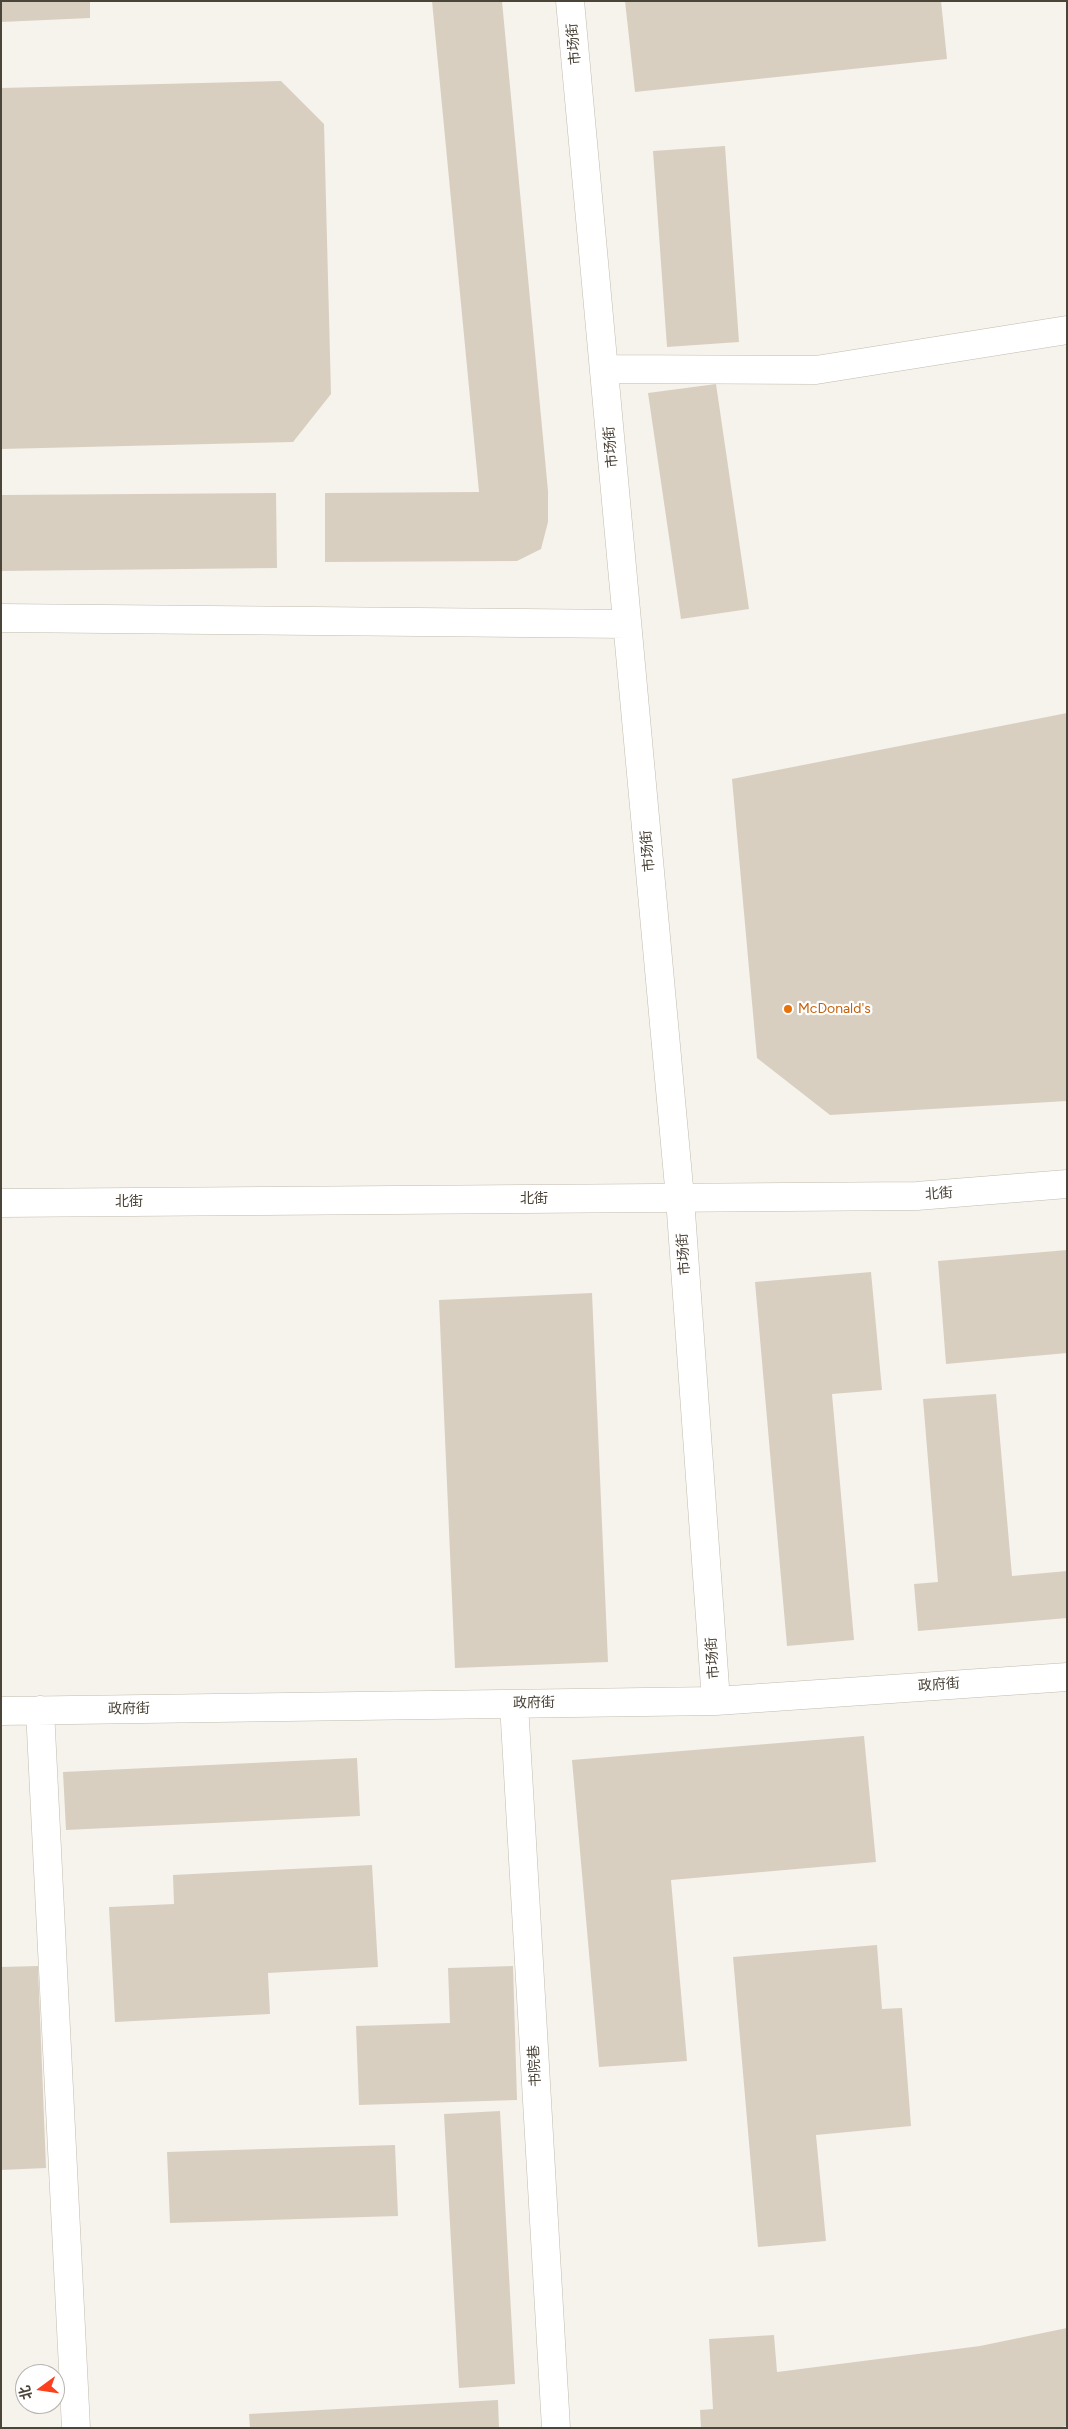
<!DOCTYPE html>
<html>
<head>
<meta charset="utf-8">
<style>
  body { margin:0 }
  #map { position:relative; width:1068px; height:2429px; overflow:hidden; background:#f6f3ec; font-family:Figtree,"Noto Sans SC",sans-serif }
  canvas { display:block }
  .frame { position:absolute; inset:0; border:2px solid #4b4439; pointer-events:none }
  .north { position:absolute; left:15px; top:2364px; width:50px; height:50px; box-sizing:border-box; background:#fff; border:1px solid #b7b4b0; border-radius:50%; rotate:256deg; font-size:14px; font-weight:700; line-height:20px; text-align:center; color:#4b4439 }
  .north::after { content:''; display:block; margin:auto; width:18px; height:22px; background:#fc3f1d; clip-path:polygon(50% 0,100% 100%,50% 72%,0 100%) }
</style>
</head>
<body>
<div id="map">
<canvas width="1068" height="2429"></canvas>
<div class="frame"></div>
<div class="north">北</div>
</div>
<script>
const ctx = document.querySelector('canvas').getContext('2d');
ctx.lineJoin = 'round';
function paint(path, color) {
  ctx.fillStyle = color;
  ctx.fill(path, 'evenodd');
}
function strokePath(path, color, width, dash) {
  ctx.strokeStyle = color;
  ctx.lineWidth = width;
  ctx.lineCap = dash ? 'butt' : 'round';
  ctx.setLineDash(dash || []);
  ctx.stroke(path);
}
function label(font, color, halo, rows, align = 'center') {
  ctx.font = font + ' Figtree,"Noto Sans SC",sans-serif';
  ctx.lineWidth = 4.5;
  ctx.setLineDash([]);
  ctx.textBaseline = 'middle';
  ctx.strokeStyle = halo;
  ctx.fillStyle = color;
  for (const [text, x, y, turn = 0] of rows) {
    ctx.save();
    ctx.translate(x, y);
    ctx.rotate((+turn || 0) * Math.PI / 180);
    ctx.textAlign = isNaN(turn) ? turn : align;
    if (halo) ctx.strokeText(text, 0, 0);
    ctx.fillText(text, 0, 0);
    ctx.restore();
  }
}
paint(new Path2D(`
  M1,1H90V18L1,22Z
  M432,1H502L548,491V522L541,549L517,561L325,562V493L479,492Z
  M625,1H941L947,59L635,92Z
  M281,81L324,124L331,394L293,442L1,449V88Z
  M725,146L739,342L667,347L653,151Z
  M716,384L749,609L681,619L648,393Z
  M276,493L277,568L1,571V495Z
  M1067,713V1101L830,1115L757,1058L732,779Z
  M1067,1250V1353L946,1364L938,1261Z
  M871,1272L882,1390L832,1394L854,1640L787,1646L755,1282Z
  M592,1293L608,1662L455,1668L439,1300Z
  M996,1394L1012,1576L1067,1571V1618L918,1631L914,1584L938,1582L923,1399Z
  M864,1736L876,1862L671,1880L687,2061L599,2067L572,1760Z
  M357,1758L360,1816L66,1830L63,1772Z
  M372,1865L378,1967L268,1973L270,2014L115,2022L109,1907L174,1904L173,1875Z
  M877,1945L882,2009L902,2008L911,2126L816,2135L826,2241L758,2247L733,1957Z
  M38,1966L46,2168L1,2170V1967Z
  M513,1966L517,2100L359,2105L356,2026L450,2023L448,1968Z
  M500,2111L515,2384L459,2388L444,2114Z
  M395,2145L398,2216L170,2223L167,2152Z
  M1067,2328V2426L1056,2428H701L700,2410L713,2409L709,2339L774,2335L777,2372L980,2346Z
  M498,2400L499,2428H250L249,2414Z`), '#d8cfc1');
const minor = new Path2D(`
  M570,1L680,1198L716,1701
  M604,369L816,370L1067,330
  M1,618L627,624
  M1,1203L917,1196L1067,1184
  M514,1704L556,2428
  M40,1710L76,2428
  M1,1711L716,1701L1067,1677`);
strokePath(minor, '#c2bbae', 29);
strokePath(minor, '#fff', 28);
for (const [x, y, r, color] of [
  [788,1009,5,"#e8710a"]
]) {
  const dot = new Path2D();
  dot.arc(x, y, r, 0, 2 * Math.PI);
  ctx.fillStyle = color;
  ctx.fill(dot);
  strokePath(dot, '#fff', 2);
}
label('14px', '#4b4439', '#fff', [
  ["市场街",574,44,-95],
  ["市场街",611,447,-95],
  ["市场街",648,851,-95],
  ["北街",939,1194,-4],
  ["北街",534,1199],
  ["北街",129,1202],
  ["市场街",684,1254,-94],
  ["市场街",713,1658,-94],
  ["政府街",939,1685,-4],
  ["政府街",534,1703,-1],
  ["政府街",129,1709,-1],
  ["书院巷",535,2066,-93]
]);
label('14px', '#c56008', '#fff', [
  ["McDonald's",798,1009]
], 'left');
</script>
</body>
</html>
